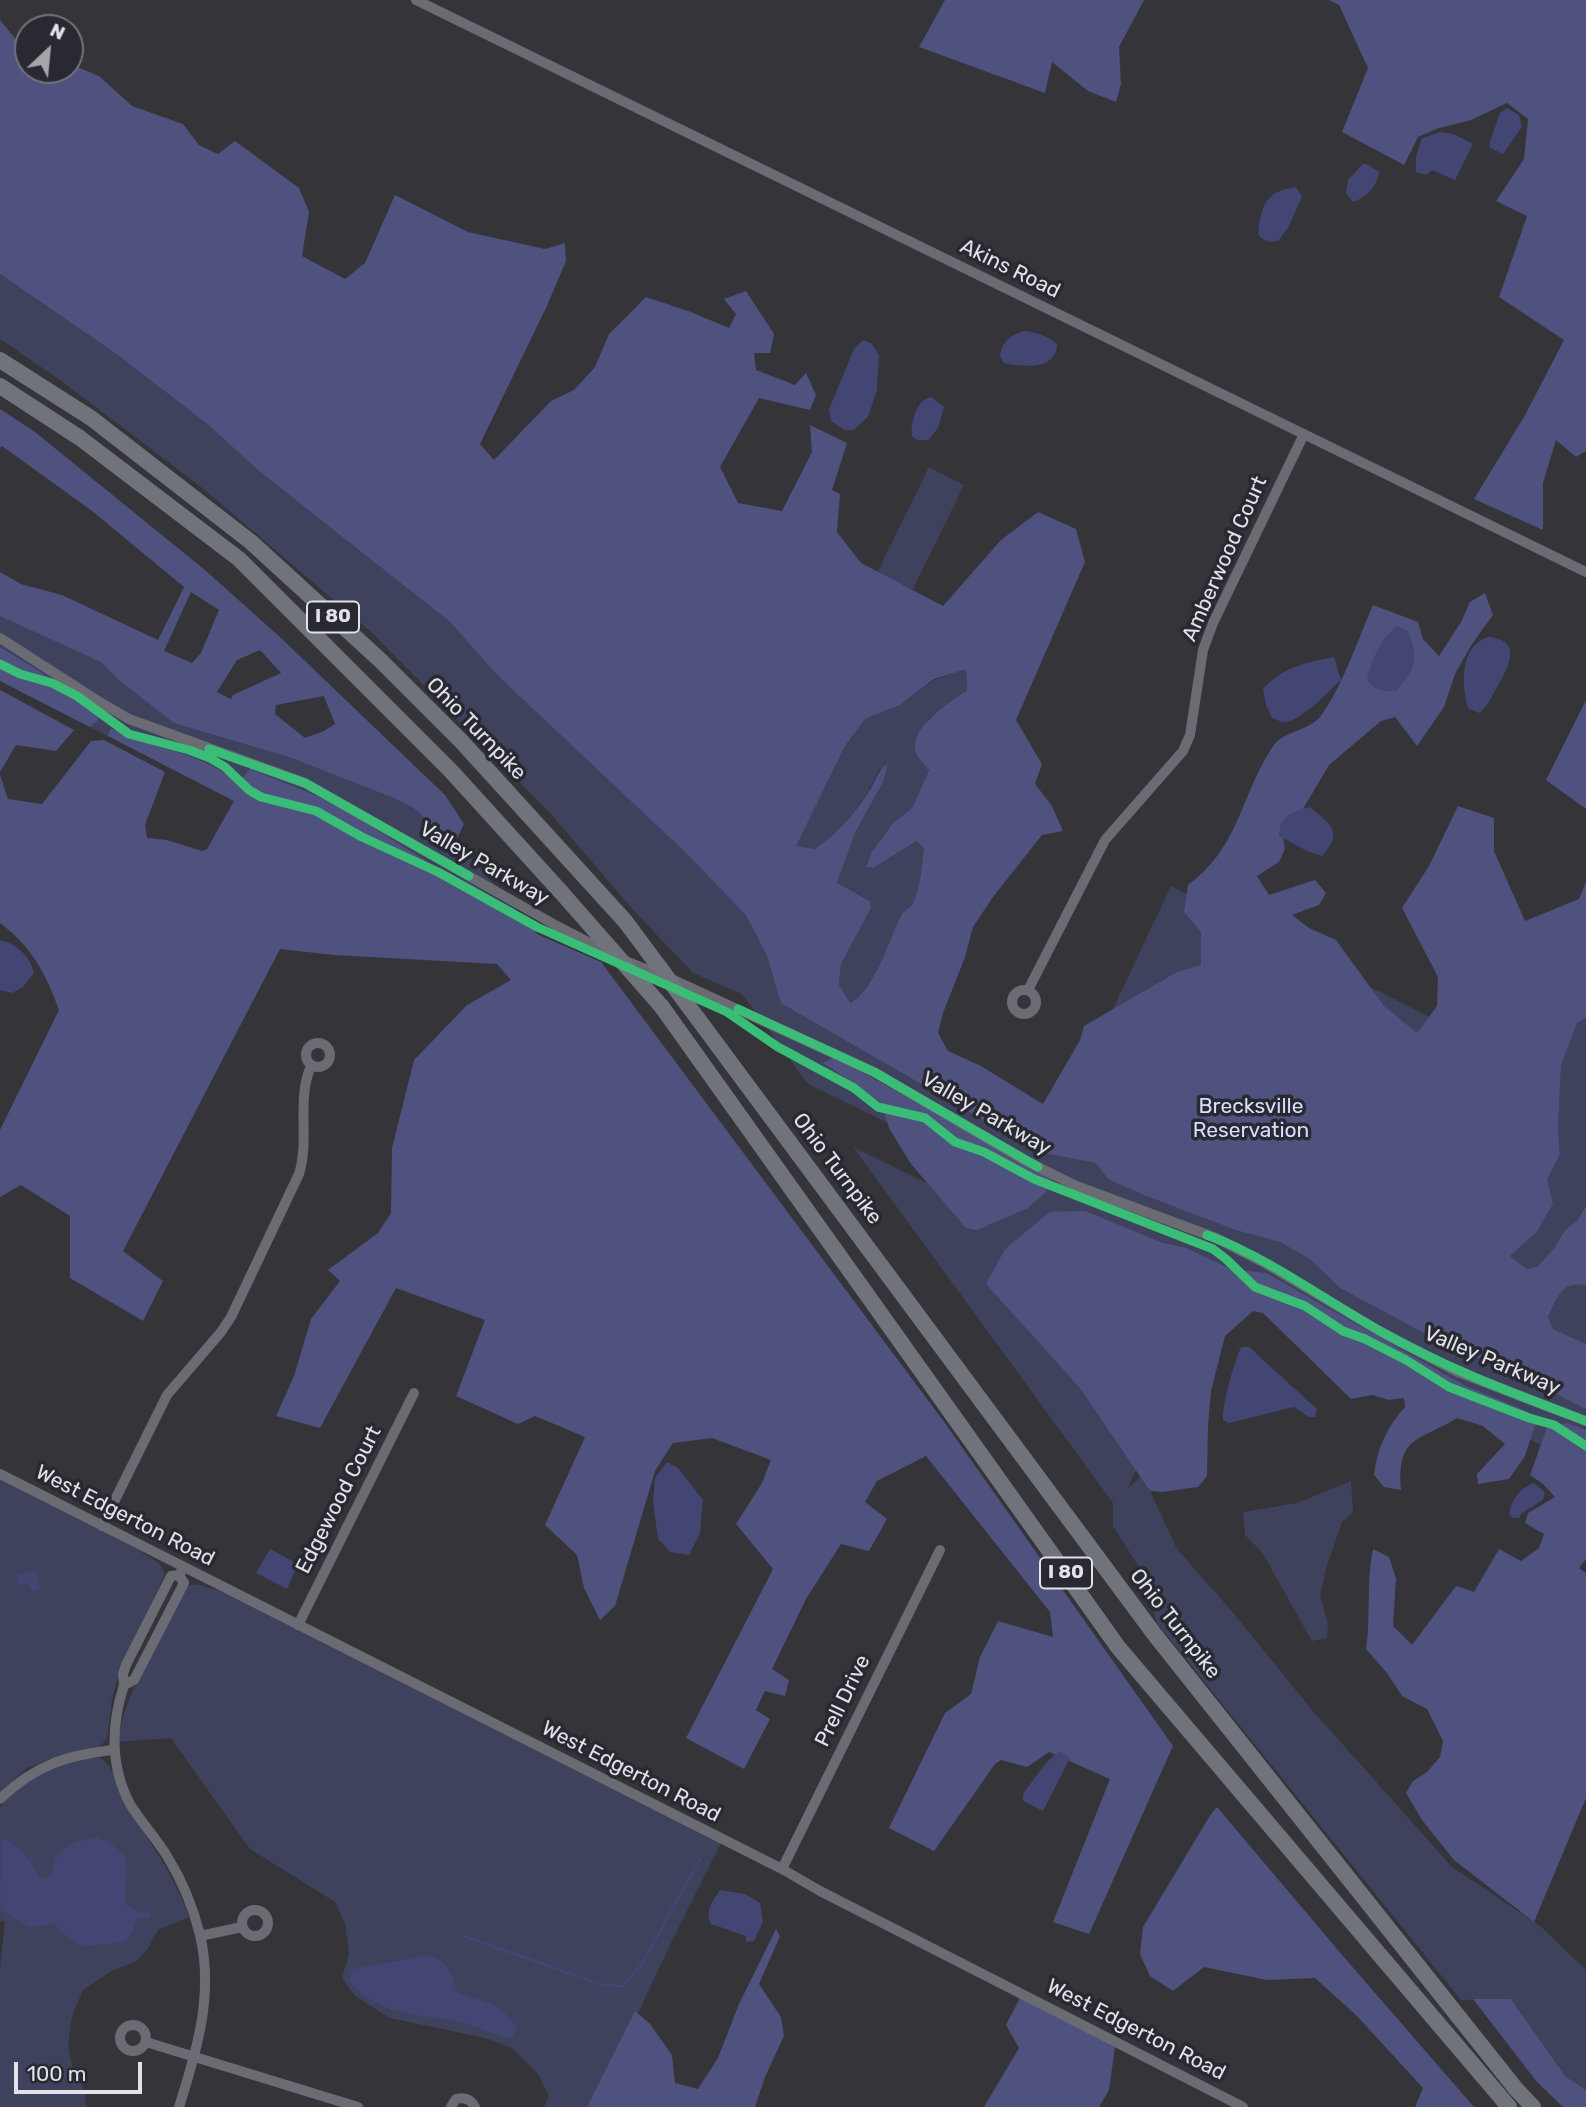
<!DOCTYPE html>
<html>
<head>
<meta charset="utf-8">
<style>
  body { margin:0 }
  #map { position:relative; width:1586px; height:2107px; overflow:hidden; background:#343439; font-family:Rubik,sans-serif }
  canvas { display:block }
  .north { position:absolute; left:14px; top:14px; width:70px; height:70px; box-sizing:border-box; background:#282931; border:2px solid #72737a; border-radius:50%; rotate:26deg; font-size:19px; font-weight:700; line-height:28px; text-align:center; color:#e2e2e8 }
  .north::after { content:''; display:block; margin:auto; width:24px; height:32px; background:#a5a5ab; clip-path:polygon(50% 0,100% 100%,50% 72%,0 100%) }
  .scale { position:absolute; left:14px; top:2062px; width:128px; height:32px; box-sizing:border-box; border:4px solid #e2e2e8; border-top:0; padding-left:9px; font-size:21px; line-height:24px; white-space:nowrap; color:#e2e2e8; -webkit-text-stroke:5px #282931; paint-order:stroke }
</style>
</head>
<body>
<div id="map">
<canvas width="1586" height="2107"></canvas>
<div class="north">N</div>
<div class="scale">100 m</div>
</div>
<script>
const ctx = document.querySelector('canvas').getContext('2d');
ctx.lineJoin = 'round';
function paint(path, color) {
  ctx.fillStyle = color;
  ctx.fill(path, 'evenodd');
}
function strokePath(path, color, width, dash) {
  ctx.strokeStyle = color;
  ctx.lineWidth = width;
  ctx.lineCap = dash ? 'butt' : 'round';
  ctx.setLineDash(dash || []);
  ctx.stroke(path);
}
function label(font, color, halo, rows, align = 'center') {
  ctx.font = font + ' Rubik,sans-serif';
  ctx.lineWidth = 7;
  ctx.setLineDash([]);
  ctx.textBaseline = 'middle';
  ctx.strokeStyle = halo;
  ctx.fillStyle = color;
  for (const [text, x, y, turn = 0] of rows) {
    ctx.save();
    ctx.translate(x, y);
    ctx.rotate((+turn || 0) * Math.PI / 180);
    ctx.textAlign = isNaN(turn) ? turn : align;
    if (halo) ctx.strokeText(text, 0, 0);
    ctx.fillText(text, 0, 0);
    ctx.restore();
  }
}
paint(new Path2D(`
  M0,274L115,353L206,423L259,471L450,622L499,677L684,851L722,890L929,467L964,485L750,922L767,956L774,980L1060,1121L1171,886L1493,1049L1380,1278L1586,1380V1467L1225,1290L1127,1489L1141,1477L1150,1491L1177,1549L1230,1609L1312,1710L1452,1867L1539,1925L1586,1970V2090L1566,2077L1511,1999L1461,2000L1157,1623L1144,1575L1113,1526V1503L853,1147L935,1187L951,1154L808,1084L742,994L693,973L637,914L550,813L371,632L205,490L60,380L0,339Z
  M0,592L423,807L494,884L563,963L215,791L0,681Z
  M966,668L967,690L928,719L917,755L929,769L912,808L893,823L871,853L866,866L873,868L917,841L924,849C921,866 921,887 913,903C911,908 905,909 902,914C888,940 876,988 849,1003L839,985L841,964L871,908L870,901L837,883L855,833L883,782L880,768C865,801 845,828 815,849L795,847L845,746L865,719L900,705L934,680Z
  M1586,1018V1206L1577,1221L1565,1230L1554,1248L1538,1266L1527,1269L1510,1256L1536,1233L1547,1180L1560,1154L1558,1129L1561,1065L1577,1023Z
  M1574,1283L1586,1285V1344L1553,1329L1548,1317L1561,1290Z
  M0,1479L135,1548L159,1563L165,1574L119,1673L112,1699L107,1739L98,1748L50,1759L27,1768L0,1792Z
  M1351,1481L1353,1512L1342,1522L1326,1568L1320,1595L1328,1625L1327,1638L1312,1641L1262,1552L1245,1535L1243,1512L1297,1503Z
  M197,1584L229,1594L721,1843L670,1945L594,2107H544L549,2096L538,2074L512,2048L485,2038L390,2018L355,1996L342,1978L349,1954L345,1923L335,1902L250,1849L171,1738L118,1742C121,1700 163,1633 183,1594L188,1586Z
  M100,1758C116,1767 116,1788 126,1804C150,1843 173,1872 189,1917L158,1930L147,1950L137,1961L111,1971L83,1990L72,2016L68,2045L72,2066L85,2092L86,2107H0V1969L5,1922L0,1921V1807C24,1779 62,1757 100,1758Z`), '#3f425d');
paint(new Path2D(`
  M945,0H1144L1119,47L1121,84L1116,102L1088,91L1052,62L1045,93L919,47Z
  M1329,0H1586V451L1576,457L1556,440L1543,483V530L1474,499L1524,417L1564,340L1499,297L1527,216L1496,201L1524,159L1528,119L1507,103L1471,120L1436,129L1418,137L1404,165L1342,132L1368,68L1339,5Z
  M0,20L18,42L28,46V70H70V64L99,76L132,106L183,124L199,145L218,154L235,141L299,188L309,212L302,256L345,279L365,263L395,195L468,232L545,249L565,243L566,261L546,308L480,444L494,460L551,401L574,390L595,367L609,334L646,297L691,312L729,328L736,314L724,299L746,291L774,334L770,353H754L756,370L795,385L806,373L816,395L810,410L759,398L720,467L738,503L782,511L812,452L810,425L847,443L832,490L840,494L837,532L861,563L943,606L1001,540L1038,512L1076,529L1085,562L1016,720L1042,764L1035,784L1052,806L1063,831L1042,835L993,897L973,927L965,957L943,1013L938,1033L948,1051L981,1066L1043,1104L1080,1040L1084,1026L1177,972L1201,965V932L1184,912L1188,885C1241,846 1240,794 1274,745C1285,731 1309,730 1320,717C1342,688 1358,639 1373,605L1418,622L1423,639L1439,656L1461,622L1470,602L1485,593L1493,615L1472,644L1455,674L1444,707L1417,746L1395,717L1381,721L1329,765L1303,809L1281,826L1285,849L1279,862L1257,876L1269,895L1315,880L1326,893L1319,905L1292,915L1309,928L1336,940L1384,1006L1417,1033L1437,1006L1438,977L1402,908L1429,866L1458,806L1494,818V851L1525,921L1579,899L1586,882V1018L1577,1023L1561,1065L1558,1129L1560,1154L1547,1180L1553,1204L1536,1233L1510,1256L1527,1269L1538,1266L1554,1248L1565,1230L1577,1221L1586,1206V1285C1560,1281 1558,1297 1548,1317L1553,1329L1586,1344V1409L1528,1380L1428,1335L1340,1288L1310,1259L1280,1242L1236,1230L1144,1195L1108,1179L1096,1163L1039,1152L781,1003L767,956L746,915L684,851L499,677L450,622L259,471L206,423L115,353L0,274ZM966,669L967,690C950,703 903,730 918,757C920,761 926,766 929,770L912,808L893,823L871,853L866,867L873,868L917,841L924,849C921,866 921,887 913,903C911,908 905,909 902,914C888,940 876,988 850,1003L839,985L841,964L871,908L870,901L837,883L855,833L883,782L888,764C877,770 876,781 869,791C855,814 837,833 815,849L796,846L845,746L865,719L900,705L934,679Z
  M0,409L35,432L205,570L281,638L445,795L464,824L454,845L414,808L394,798L289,757L174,723L118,679L101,662L0,616V572L21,584L62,595L158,640L184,587L92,511L2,446L0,448ZM191,592L219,610L201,653L192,663L164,651ZM260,650L281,673L233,695L231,699L217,692L237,660ZM324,696L335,724L324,731L305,738L275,714L276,705Z
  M0,647L102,710L98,720L90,727L0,681Z
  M0,690L74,730L56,751L16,745L0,772Z
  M1586,700V809L1546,780Z
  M111,728C155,750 200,751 238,783L250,769L317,796L353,815L453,878L464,890L533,929L537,934L601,962L942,1419L1173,1746L1089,1934L1053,1922L1110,1779L1049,1752L1027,1767L1001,1760L995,1764L934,1851L889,1828L945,1713L971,1694L980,1657L998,1621L1053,1637L1050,1612L926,1456L877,1481L865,1502L887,1519L869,1551L841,1544L806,1599L772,1669L789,1680L785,1696L765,1691L756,1710L770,1719L744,1769L686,1738L773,1569L736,1524L762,1483L771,1460L712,1438L673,1443L655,1471L615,1606L600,1620L584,1588L577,1555L545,1525L585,1437L535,1416L518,1424L456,1396L485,1320L396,1288L320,1428L276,1416L294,1376L311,1319L340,1281L328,1270L378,1233L391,1213L392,1148L414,1060L467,1005L511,980L497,964L334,955L280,949L123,1251L163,1281L143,1321L70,1278V1216L21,1185L0,1197V1130L59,1010C46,974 32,947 0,923V775L8,799L42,804L91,741L104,740L165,772L145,825L147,838L167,840L202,851L207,849L234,801L108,736Z
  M831,1059H839L1052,1179L1046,1192L1028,1208L977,1230L966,1228L911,1164L889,1128L881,1102L823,1063Z
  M1085,1211L1163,1243L1186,1248L1231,1269L1266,1273L1466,1386L1538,1416L1525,1456L1509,1479L1478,1484L1477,1474L1505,1444L1483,1426L1457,1418C1418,1442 1397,1435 1401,1490L1384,1487L1374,1475C1377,1448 1387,1427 1405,1407L1404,1398L1389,1400L1372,1395L1351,1399L1263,1313L1253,1311L1225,1336L1211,1391L1208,1425L1207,1476L1198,1487L1162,1492L1150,1491L1080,1388L986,1284L1005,1249L1050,1212Z
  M1567,1423L1586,1430V1559L1579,1568L1586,1573V1798L1534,1922L1454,1860L1422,1820L1406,1793L1413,1781L1427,1772L1440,1757L1443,1741L1427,1709L1402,1696L1387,1673L1366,1649C1371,1616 1366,1582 1373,1549L1389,1557L1396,1579L1393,1626L1412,1645L1456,1586L1474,1592L1499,1549L1521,1561L1539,1548L1544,1534L1525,1523L1528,1513L1555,1497L1543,1484L1530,1475L1547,1428Z
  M1217,1807L1343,1956L1474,2107H1415L1423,2088L1356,2015L1315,1978L1267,1980L1204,1967L1173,1991L1150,1976L1140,1954L1143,1927L1211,1814Z
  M776,1929L780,1936L759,1984L781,2017L784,2036L765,2077L755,2107H587L635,2011L650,2024L672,2055L675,2083L698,2089L718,2058L739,2004Z
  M1020,1998L1115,2047L1109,2090L1099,2107H984L1019,2048L1006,2025Z
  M1473,1999H1511L1566,2077L1586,2090V2107H1563L1537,2082Z`), '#4f517f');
paint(new Path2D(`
  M1507,108L1519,115L1522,127L1503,154L1490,148L1489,144L1500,113Z
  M1441,132L1453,134L1473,144L1455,180L1432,170L1426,175L1416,172V156L1422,138Z
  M1363,164L1369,165L1379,172C1377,187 1367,197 1353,202L1346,193L1348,180Z
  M1296,187L1302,197L1288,228L1278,241C1268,242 1265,242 1258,234C1261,206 1265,191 1296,187Z
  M1023,331C1036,332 1047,335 1057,344C1057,371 1022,367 1004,363L1000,356C1002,341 1010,336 1023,331Z
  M863,340L871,343L879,355L877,390L868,417L854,430H845L831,421L829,409L854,349Z
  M931,397L944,407L938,428L928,440H917L912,436C910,423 917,399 931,397Z
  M1397,626L1408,631C1419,658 1416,670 1396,691C1385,692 1374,691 1367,680C1371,660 1381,638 1397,626Z
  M1488,637C1526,640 1506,672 1495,691C1490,699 1487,708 1479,713L1468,708C1461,684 1460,646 1488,637Z
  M1334,657L1341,680C1329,691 1299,724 1282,722C1279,721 1275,719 1272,718L1266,705L1263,689C1283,667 1306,662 1334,657Z
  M1310,807C1331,825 1344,832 1322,856L1309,852L1279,836C1280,815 1291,812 1310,807Z
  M0,940C17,944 30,956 34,973L23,987L12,993L0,990Z
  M1241,1347H1249L1317,1409L1315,1417H1309L1294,1407L1229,1423L1223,1420C1222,1404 1234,1363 1241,1347Z
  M667,1462L678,1468L703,1500L700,1533L689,1555L670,1552L658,1539L653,1502L655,1478Z
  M1534,1483L1545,1492L1543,1500L1522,1513L1519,1518H1512L1509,1514C1512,1499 1519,1488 1534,1483Z
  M270,1549L298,1564L287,1589L256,1573Z
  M35,1570L41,1589L32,1592L28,1583L19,1586L16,1576Z
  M1059,1751L1070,1758L1043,1811L1023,1801V1794C1034,1779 1044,1763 1059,1751Z
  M96,1837C142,1857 122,1866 126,1904L137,1911L151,1913L150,1918L138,1919L128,1939L119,1943L85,1946L76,1944L53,1924L29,1927L0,1910L1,1840L5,1838C19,1848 34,1861 38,1877L50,1878C54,1871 52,1864 57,1857C64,1844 82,1840 96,1837Z
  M720,1890L745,1894L760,1903L763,1922L754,1941L746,1942V1936L711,1924C705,1910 712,1902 720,1890Z
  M429,1955C450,1962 451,1973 457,1992C485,2004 498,1999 517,2028L513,2036L507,2038C491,2033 476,2026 460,2022C416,2013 382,2017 349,1982L353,1969Z`), '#434573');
strokePath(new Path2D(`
  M464,1936L602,1985L623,1986L642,1964L700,1859`), '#434573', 2.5);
strokePath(new Path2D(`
  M416,0L1586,572
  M0,638L98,701L129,719L305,783L557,926L611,954
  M625,961L676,981L874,1072L1024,1160L1074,1185L1216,1238L1263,1262L1381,1332L1458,1372L1586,1421
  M1012 1002a12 12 0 1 1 24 0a12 12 0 1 1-24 0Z
  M1028,990L1105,840L1183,751L1190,735L1203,650L1213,623L1304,434
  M306 1055a12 12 0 1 1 24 0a12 12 0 1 1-24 0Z
  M0,1474L782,1869L820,1891L1243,2107
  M102,1526L167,1395L221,1332L231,1317L299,1174C310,1139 296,1100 311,1066
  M179,1575L184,1583L134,1680L124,1685L123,1674L126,1665L171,1576L179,1575L184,1567
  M298,1625L414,1393
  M124,1685C111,1725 110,1766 130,1804C141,1822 156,1838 167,1856C182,1880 193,1907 200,1935C214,1994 197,2050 179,2107
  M0,1799C35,1765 67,1755 114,1750
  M782,1869L940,1550
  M242 1923a13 13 0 1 1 26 0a13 13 0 1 1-26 0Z
  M200,1936L242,1927
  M120 2038a13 13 0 1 1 26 0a13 13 0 1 1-26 0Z
  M146,2042L358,2107
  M451,2107L456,2099C464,2097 471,2099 475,2107`), '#6a6b73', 10);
strokePath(new Path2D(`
  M0,360L91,418L251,542L380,660L462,742L625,921
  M0,386L80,438L239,559L451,771L561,892
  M662,1007L1118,1647L1509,2107
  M704,1027L1155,1635L1516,2089L1533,2107`), '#70727c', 16);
strokePath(new Path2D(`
  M561,892L662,1007
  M625,921L704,1027`), '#70727c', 16);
strokePath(new Path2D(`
  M0,664L20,674L52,683L77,696L129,734L189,750L210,758L225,767L249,790L261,797L316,811L362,837L438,872L537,927L727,1012L778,1047L854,1088L878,1107L925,1118L955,1142L984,1152L1034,1179L1213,1249L1226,1259L1255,1287L1305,1306L1343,1331L1365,1339L1406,1360L1449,1387L1529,1418L1554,1425L1586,1446
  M209,749L305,783L469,876
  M738,1009L874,1072L1038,1167
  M1207,1235C1269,1258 1323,1299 1380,1331C1447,1369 1515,1394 1586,1421`), '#3abd76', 9);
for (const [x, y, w] of [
  [333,617,52],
  [1066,1573,52]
]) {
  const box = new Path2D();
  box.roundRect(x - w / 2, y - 15.5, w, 31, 5);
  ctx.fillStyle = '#282931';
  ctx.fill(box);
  strokePath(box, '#e2e2e8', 2);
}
label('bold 19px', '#e2e2e8', null, [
  ["I 80",333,617],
  ["I 80",1066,1573]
]);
label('21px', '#e2e2e8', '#282931', [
  ["Akins Road",1010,269,26],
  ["Amberwood Court",1225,559,-66],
  ["Ohio Turnpike",476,729,46],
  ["Valley Parkway",484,864,30],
  ["Valley Parkway",986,1114,30],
  ["Ohio Turnpike",837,1169,53],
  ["Valley Parkway",1492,1361,23],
  ["Edgewood Court",339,1500,-63],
  ["West Edgerton Road",125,1516,27],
  ["Ohio Turnpike",1175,1624,52],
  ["Prell Drive",843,1701,-64],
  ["West Edgerton Road",631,1772,27],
  ["West Edgerton Road",1136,2030,27]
]);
label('21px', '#d9ddfe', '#282931', [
  ["Brecksville",1251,1107],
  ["Reservation",1251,1131]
]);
</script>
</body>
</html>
